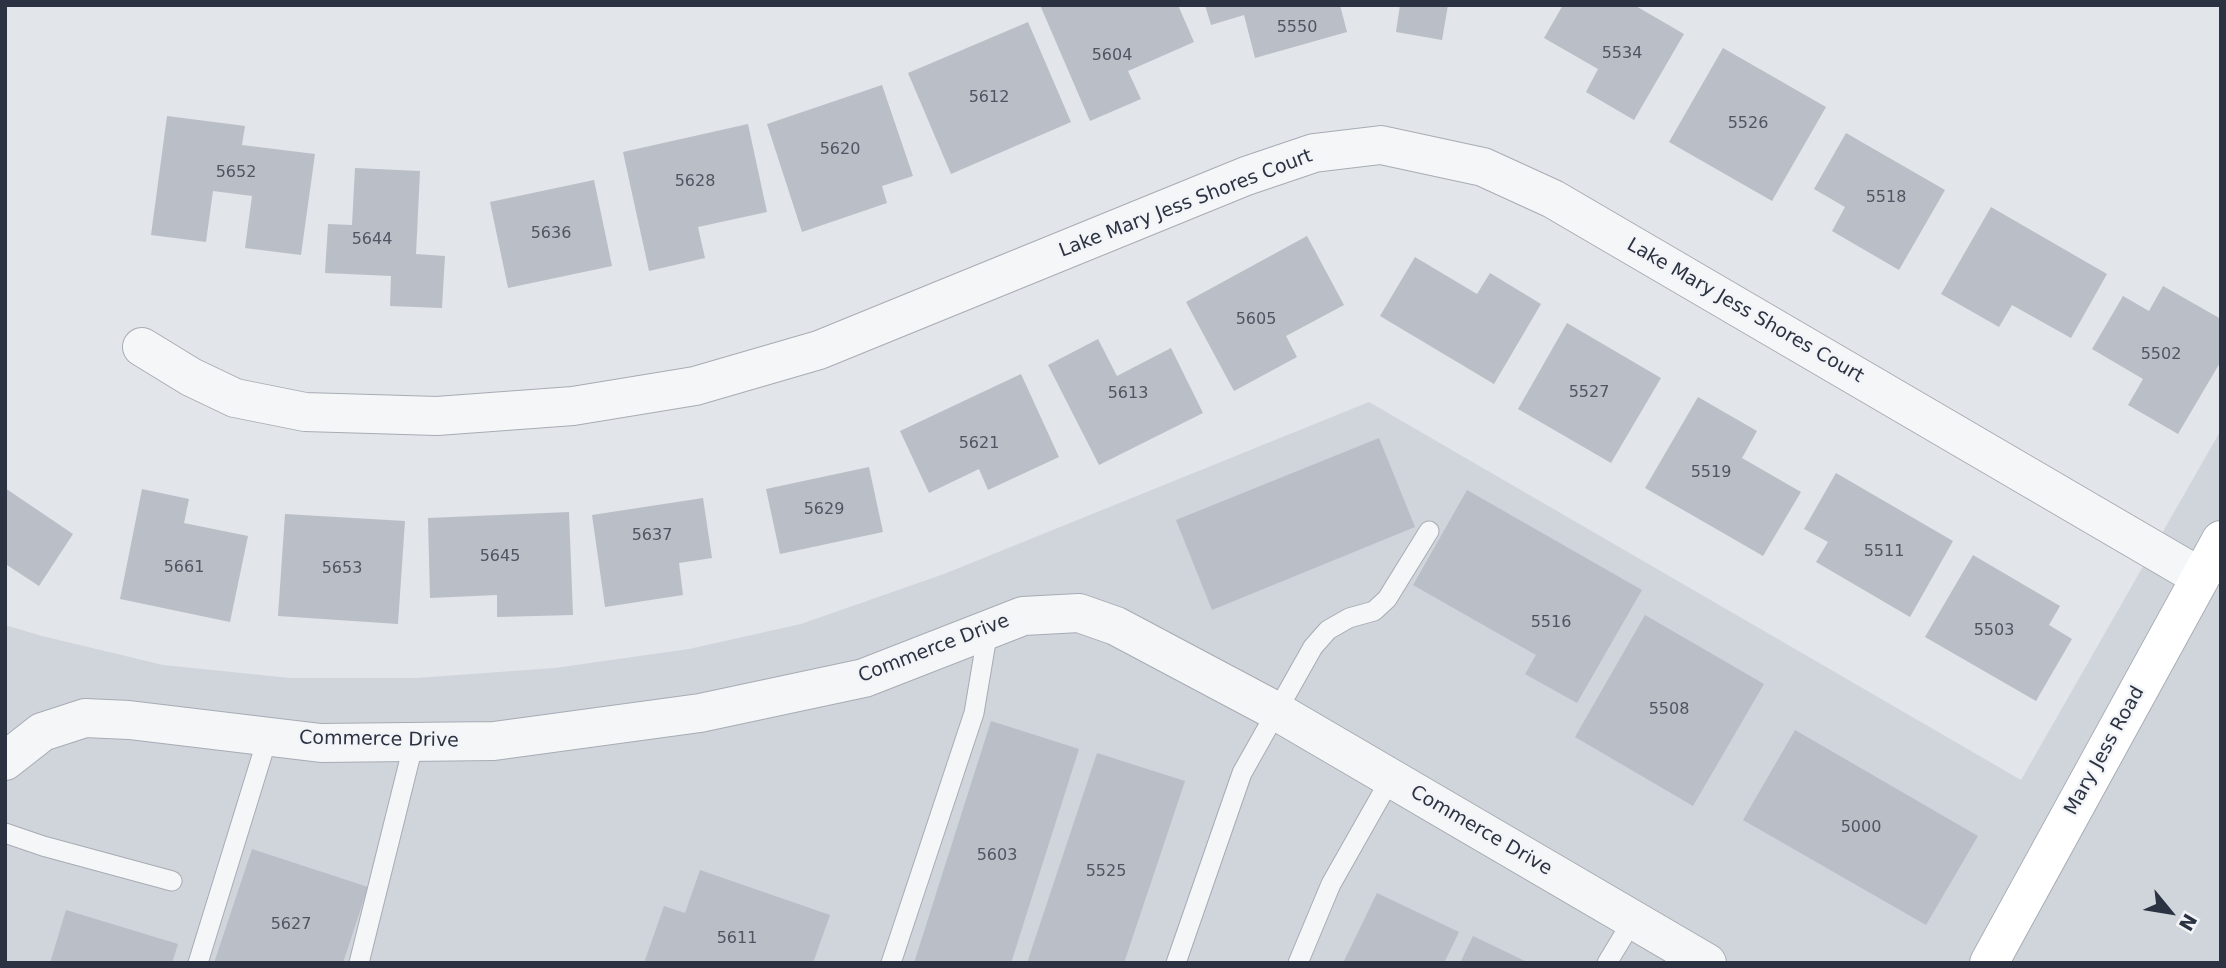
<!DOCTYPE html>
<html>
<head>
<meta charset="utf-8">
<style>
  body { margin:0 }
  #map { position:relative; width:2226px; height:968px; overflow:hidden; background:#e2e5ea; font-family:"DejaVu Sans",sans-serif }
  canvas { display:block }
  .frame { position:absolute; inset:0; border:7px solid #2b3241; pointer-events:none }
  .north { position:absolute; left:2135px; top:877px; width:70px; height:70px; -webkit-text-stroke:5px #f2f4f7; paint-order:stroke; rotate:120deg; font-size:19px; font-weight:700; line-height:28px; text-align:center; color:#2b3241 }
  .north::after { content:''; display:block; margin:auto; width:24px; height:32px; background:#2b3241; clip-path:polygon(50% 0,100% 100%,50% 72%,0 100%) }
</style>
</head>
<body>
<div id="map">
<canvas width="2226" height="968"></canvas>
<div class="frame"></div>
<div class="north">N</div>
</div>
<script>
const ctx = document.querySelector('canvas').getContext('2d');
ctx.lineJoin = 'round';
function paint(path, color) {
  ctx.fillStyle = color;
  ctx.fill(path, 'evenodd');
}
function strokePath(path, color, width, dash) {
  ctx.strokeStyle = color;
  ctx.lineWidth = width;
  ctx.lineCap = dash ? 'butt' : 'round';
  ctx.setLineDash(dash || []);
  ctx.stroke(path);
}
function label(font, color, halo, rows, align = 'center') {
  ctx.font = font + ' "DejaVu Sans",sans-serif';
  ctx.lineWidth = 5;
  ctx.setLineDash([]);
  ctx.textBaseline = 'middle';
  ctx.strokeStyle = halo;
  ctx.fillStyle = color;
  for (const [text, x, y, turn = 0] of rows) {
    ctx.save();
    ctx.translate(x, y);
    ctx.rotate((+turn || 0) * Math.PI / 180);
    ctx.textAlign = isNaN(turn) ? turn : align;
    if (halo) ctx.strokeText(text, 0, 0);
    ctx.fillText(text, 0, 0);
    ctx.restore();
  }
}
paint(new Path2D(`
  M1369,402L2021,780L2221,430V963H5V625L42,636L163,665L290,678H416L555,668L689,649L801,624L944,574Z`), '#d0d4db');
paint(new Path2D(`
  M1040,5H1178L1194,42L1128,71L1141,99L1090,121Z
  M1205,5H1340L1347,32L1255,58L1244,15L1211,25Z
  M1400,5H1448L1442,40L1396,32Z
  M1563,5H1634L1684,34L1634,120L1586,92L1598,69L1544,38Z
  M1028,22L1071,122L951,174L908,73Z
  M1723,48L1826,107L1772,201L1669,142Z
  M882,85L913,176L882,186L887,203L802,232L767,124Z
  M167,116L245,126L242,145L315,154L301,255L245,248L252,196L213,191L206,242L151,235Z
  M748,124L767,212L698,227L705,258L649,271L623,152Z
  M1846,133L1945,190L1899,270L1832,231L1845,207L1814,189Z
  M355,168L420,171L416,254L445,256L442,308L390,306L391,276L325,273L328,224L352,225Z
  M594,180L612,266L508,288L490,202Z
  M1991,207L2107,274L2071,338L2012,305L1999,327L1941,294Z
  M1307,236L1344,305L1286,336L1297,357L1234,391L1186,302Z
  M1415,257L1477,294L1490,273L1541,304L1494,384L1380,316Z
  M2163,286L2221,319V361L2178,434L2128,405L2143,379L2092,349L2123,296L2149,311Z
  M1567,323L1661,378L1611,463L1518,409Z
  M1098,339L1117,376L1171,348L1203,413L1099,465L1048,365Z
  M1021,374L1059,457L988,490L979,469L929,493L900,431Z
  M1698,397L1757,431L1742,458L1801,492L1763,556L1645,488Z
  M1379,438L1415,527L1212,610L1176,520Z
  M869,467L883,532L780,554L766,489Z
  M1836,473L1953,541L1910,617L1816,562L1828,542L1804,529Z
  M5,488L73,534L39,586L7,565L5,567Z
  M142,489L189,499L184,523L248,536L230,622L120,599Z
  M1467,490L1642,590L1577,703L1525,674L1536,655L1413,585Z
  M703,498L712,558L679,563L683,595L605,607L592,515Z
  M569,512L573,615L497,617V595L430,598L428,518Z
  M285,514L405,521L398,624L278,616Z
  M1973,555L2060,606L2049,625L2072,639L2036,701L1925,637Z
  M1645,615L1764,684L1693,806L1575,737Z
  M991,721L1079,749L1011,963H914Z
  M1795,730L1978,836L1926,925L1743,820Z
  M1097,753L1185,781L1124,963H1027Z
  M252,849L368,887L343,963H214Z
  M700,870L830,915L813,963H644L664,906L685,913Z
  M1377,893L1459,932L1444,963H1343Z
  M66,910L178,944L172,963H50Z
  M1473,936L1529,963H1460Z`), '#babec6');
const lane = new Path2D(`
  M5,833L43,846L172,881
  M198,963L268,736
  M359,963L414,742
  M891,963L974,713L988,630
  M1176,963L1242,773L1313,647L1328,630L1349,618L1374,611L1387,599L1429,531
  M1298,963L1331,884L1391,778
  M1607,963L1633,920`);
const street = new Path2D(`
  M142,347L191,377L235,398L305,412L437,416L573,406L695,386L819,350L1246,176L1314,153L1381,145L1483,167L1553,199L2200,577
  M5,761L42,732L85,718L129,720L321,743L494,741L700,713L864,678L1023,616L1079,613L1116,626L1276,711L1707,963`);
const secondary = new Path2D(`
  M1989,963L2221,540`);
strokePath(lane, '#a7acb4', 21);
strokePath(street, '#a7acb4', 40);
strokePath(secondary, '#a7acb4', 40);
strokePath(lane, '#f5f6f8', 19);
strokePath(street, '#f5f6f8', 38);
strokePath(secondary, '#fff', 38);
label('16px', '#4f5562', null, [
  ["5550",1297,28],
  ["5534",1622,54],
  ["5604",1112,56],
  ["5612",989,98],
  ["5526",1748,124],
  ["5620",840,150],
  ["5652",236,173],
  ["5628",695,182],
  ["5518",1886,198],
  ["5636",551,234],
  ["5644",372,240],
  ["5605",1256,320],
  ["5502",2161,355],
  ["5527",1589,393],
  ["5613",1128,394],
  ["5621",979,444],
  ["5519",1711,473],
  ["5629",824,510],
  ["5637",652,536],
  ["5511",1884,552],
  ["5645",500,557],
  ["5661",184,568],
  ["5653",342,569],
  ["5516",1551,623],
  ["5503",1994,631],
  ["5508",1669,710],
  ["5000",1861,828],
  ["5603",997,856],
  ["5525",1106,872],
  ["5627",291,925],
  ["5611",737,939]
]);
label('19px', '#2b3241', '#f2f4f7', [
  ["Lake Mary Jess Shores Court",1186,204,-21],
  ["Lake Mary Jess Shores Court",1745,311,30],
  ["Commerce Drive",934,649,-21],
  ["Commerce Drive",379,740,1],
  ["Mary Jess Road",2105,751,-61],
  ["Commerce Drive",1481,831,30]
]);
</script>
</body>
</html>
